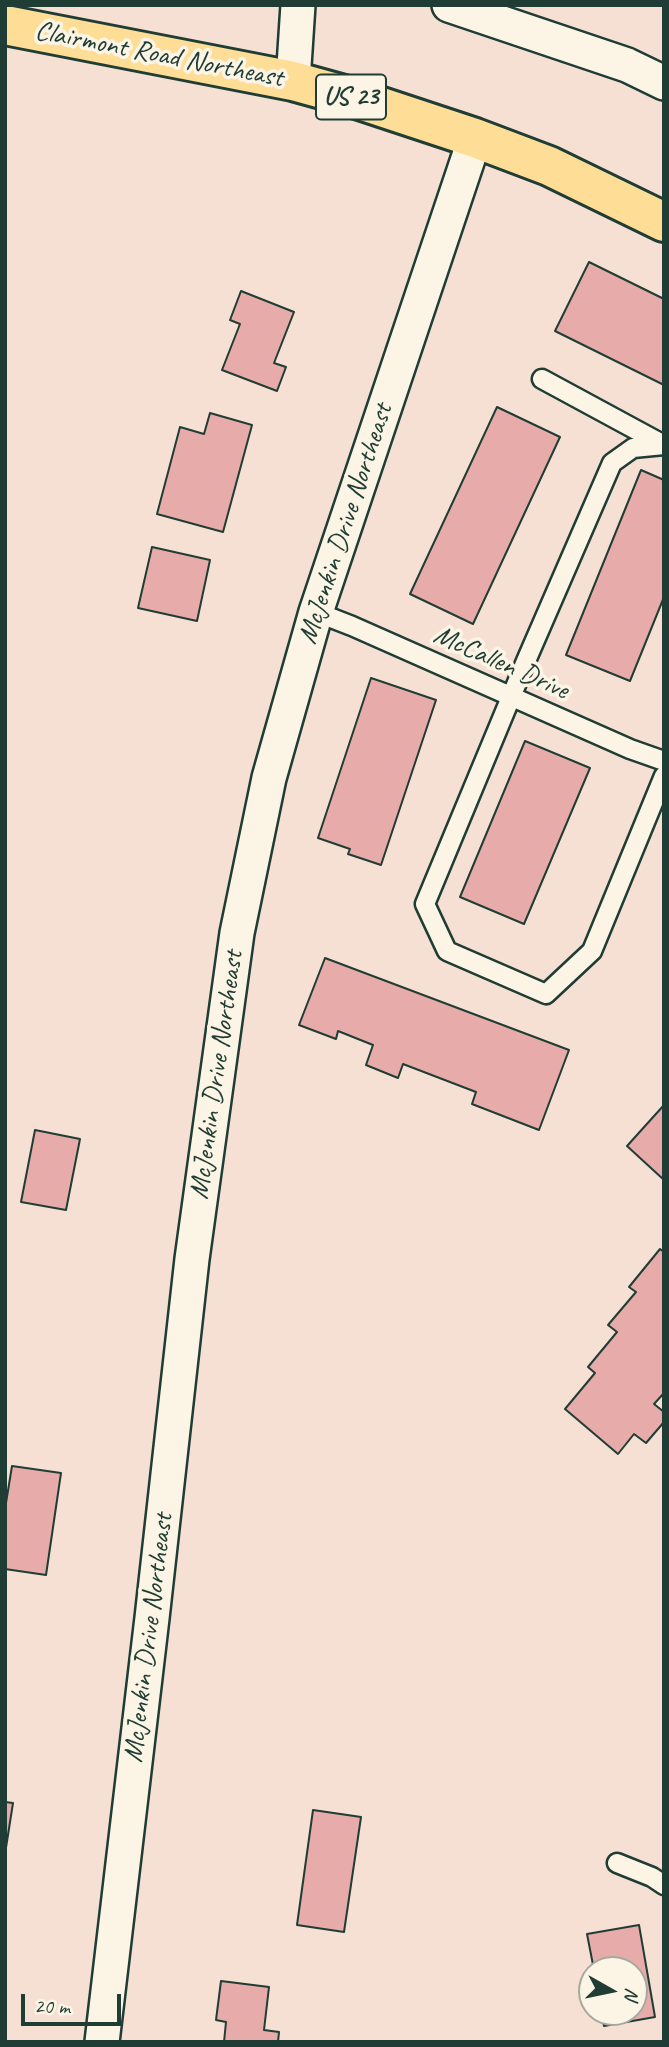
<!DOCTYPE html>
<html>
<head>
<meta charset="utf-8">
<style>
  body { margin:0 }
  #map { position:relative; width:669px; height:2047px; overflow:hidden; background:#f6dfd3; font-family:Caveat,sans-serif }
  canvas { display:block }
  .frame { position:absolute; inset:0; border:7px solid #1f3d34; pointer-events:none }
  .north { position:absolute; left:578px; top:1956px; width:70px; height:70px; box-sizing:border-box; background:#fcf5e5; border:2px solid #a4ab9e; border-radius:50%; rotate:99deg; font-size:19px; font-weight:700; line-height:28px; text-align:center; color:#1f3d34 }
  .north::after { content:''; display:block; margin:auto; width:24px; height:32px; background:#1f3d34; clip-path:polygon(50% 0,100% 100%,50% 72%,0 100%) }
  .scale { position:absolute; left:21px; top:1994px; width:100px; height:32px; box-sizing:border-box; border:4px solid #1f3d34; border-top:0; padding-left:9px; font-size:21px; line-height:24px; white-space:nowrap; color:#1f3d34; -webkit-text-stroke:5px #fcf5e5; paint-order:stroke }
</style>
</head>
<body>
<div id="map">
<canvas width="669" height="2047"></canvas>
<div class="frame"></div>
<div class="north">N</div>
<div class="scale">20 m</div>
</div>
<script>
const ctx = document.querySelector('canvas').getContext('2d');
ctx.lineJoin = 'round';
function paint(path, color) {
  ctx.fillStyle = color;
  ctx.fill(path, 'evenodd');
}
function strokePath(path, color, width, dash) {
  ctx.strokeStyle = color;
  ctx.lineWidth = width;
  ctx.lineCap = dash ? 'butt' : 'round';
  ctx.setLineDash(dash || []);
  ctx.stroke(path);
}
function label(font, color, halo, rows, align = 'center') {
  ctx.font = font + ' Caveat,sans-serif';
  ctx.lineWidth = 7;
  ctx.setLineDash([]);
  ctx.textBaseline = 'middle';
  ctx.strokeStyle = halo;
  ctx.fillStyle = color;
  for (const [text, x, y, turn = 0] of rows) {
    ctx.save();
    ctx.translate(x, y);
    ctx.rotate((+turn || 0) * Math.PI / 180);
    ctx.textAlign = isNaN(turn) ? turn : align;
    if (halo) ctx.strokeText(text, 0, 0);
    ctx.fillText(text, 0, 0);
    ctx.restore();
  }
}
const building = new Path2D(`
  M589,262L664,299V385L555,331Z
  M241,291L294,312L274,363L286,367L277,391L222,370L240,324L230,320Z
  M497,407L560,437L473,624L410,594Z
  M210,413L252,425L223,532L157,514L180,427L204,434Z
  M641,470L664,480V597L630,681L566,655Z
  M152,547L210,560L197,621L138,608Z
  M371,678L436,700L381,865L348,854L350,849L318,838Z
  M525,741L590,768L524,924L460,897Z
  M325,958L569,1050L539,1130L472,1104L476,1092L403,1064L398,1078L366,1065L373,1045L338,1031L336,1039L299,1025Z
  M664,1105V1180L627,1146Z
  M35,1130L80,1139L66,1210L21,1202Z
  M660,1249L664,1252V1393L654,1404L664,1412V1422L646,1443L634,1434L618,1454L565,1409L595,1373L588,1367L617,1332L608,1325L636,1292L629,1287Z
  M12,1466L61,1473L46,1575L5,1569V1509Z
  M5,1802L13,1803L5,1854Z
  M313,1810L361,1817L344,1932L297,1925Z
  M639,1925L655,2017L604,2026L601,2012H634V1970H594L587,1934Z
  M221,1981L269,1987L264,2030L279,2032L278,2042H224L226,2022L216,2020Z`);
paint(building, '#e7aca9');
strokePath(building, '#1f3d34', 2);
const service = new Path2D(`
  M542,379L664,445
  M664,445L633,448L612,463L526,661L425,904L447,951L546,994L592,951L664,776
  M316,612L352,626L630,749L664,761
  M617,1863L652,1877L664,1885`);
const minor = new Path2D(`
  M449,5L627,65L664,83
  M293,81L298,5
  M102,2042L152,1618L192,1259L237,933L269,778L316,612L475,138`);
const primary = new Path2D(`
  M5,25L293,81L351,97L475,138L549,166L664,222`);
strokePath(service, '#1f3d34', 23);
strokePath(minor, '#1f3d34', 38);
strokePath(primary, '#1f3d34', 44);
strokePath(service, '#fcf5e5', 18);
strokePath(minor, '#fcf5e5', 33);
strokePath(primary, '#fedd96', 38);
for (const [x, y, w] of [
  [351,97,70]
]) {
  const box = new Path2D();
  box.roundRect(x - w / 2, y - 22.5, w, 45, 5);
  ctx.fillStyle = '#fcf5e5';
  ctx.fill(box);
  strokePath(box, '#1f3d34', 2);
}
label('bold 26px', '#1f3d34', null, [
  ["US 23",351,97]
]);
label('28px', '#1f3d34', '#fcf5e5', [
  ["Clairmont Road Northeast",159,55,11],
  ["McJenkin Drive Northeast",346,524,-72],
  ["McCallen Drive",501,663,24],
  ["McJenkin Drive Northeast",217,1075,-82],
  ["McJenkin Drive Northeast",149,1638,-83]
]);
</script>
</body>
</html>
